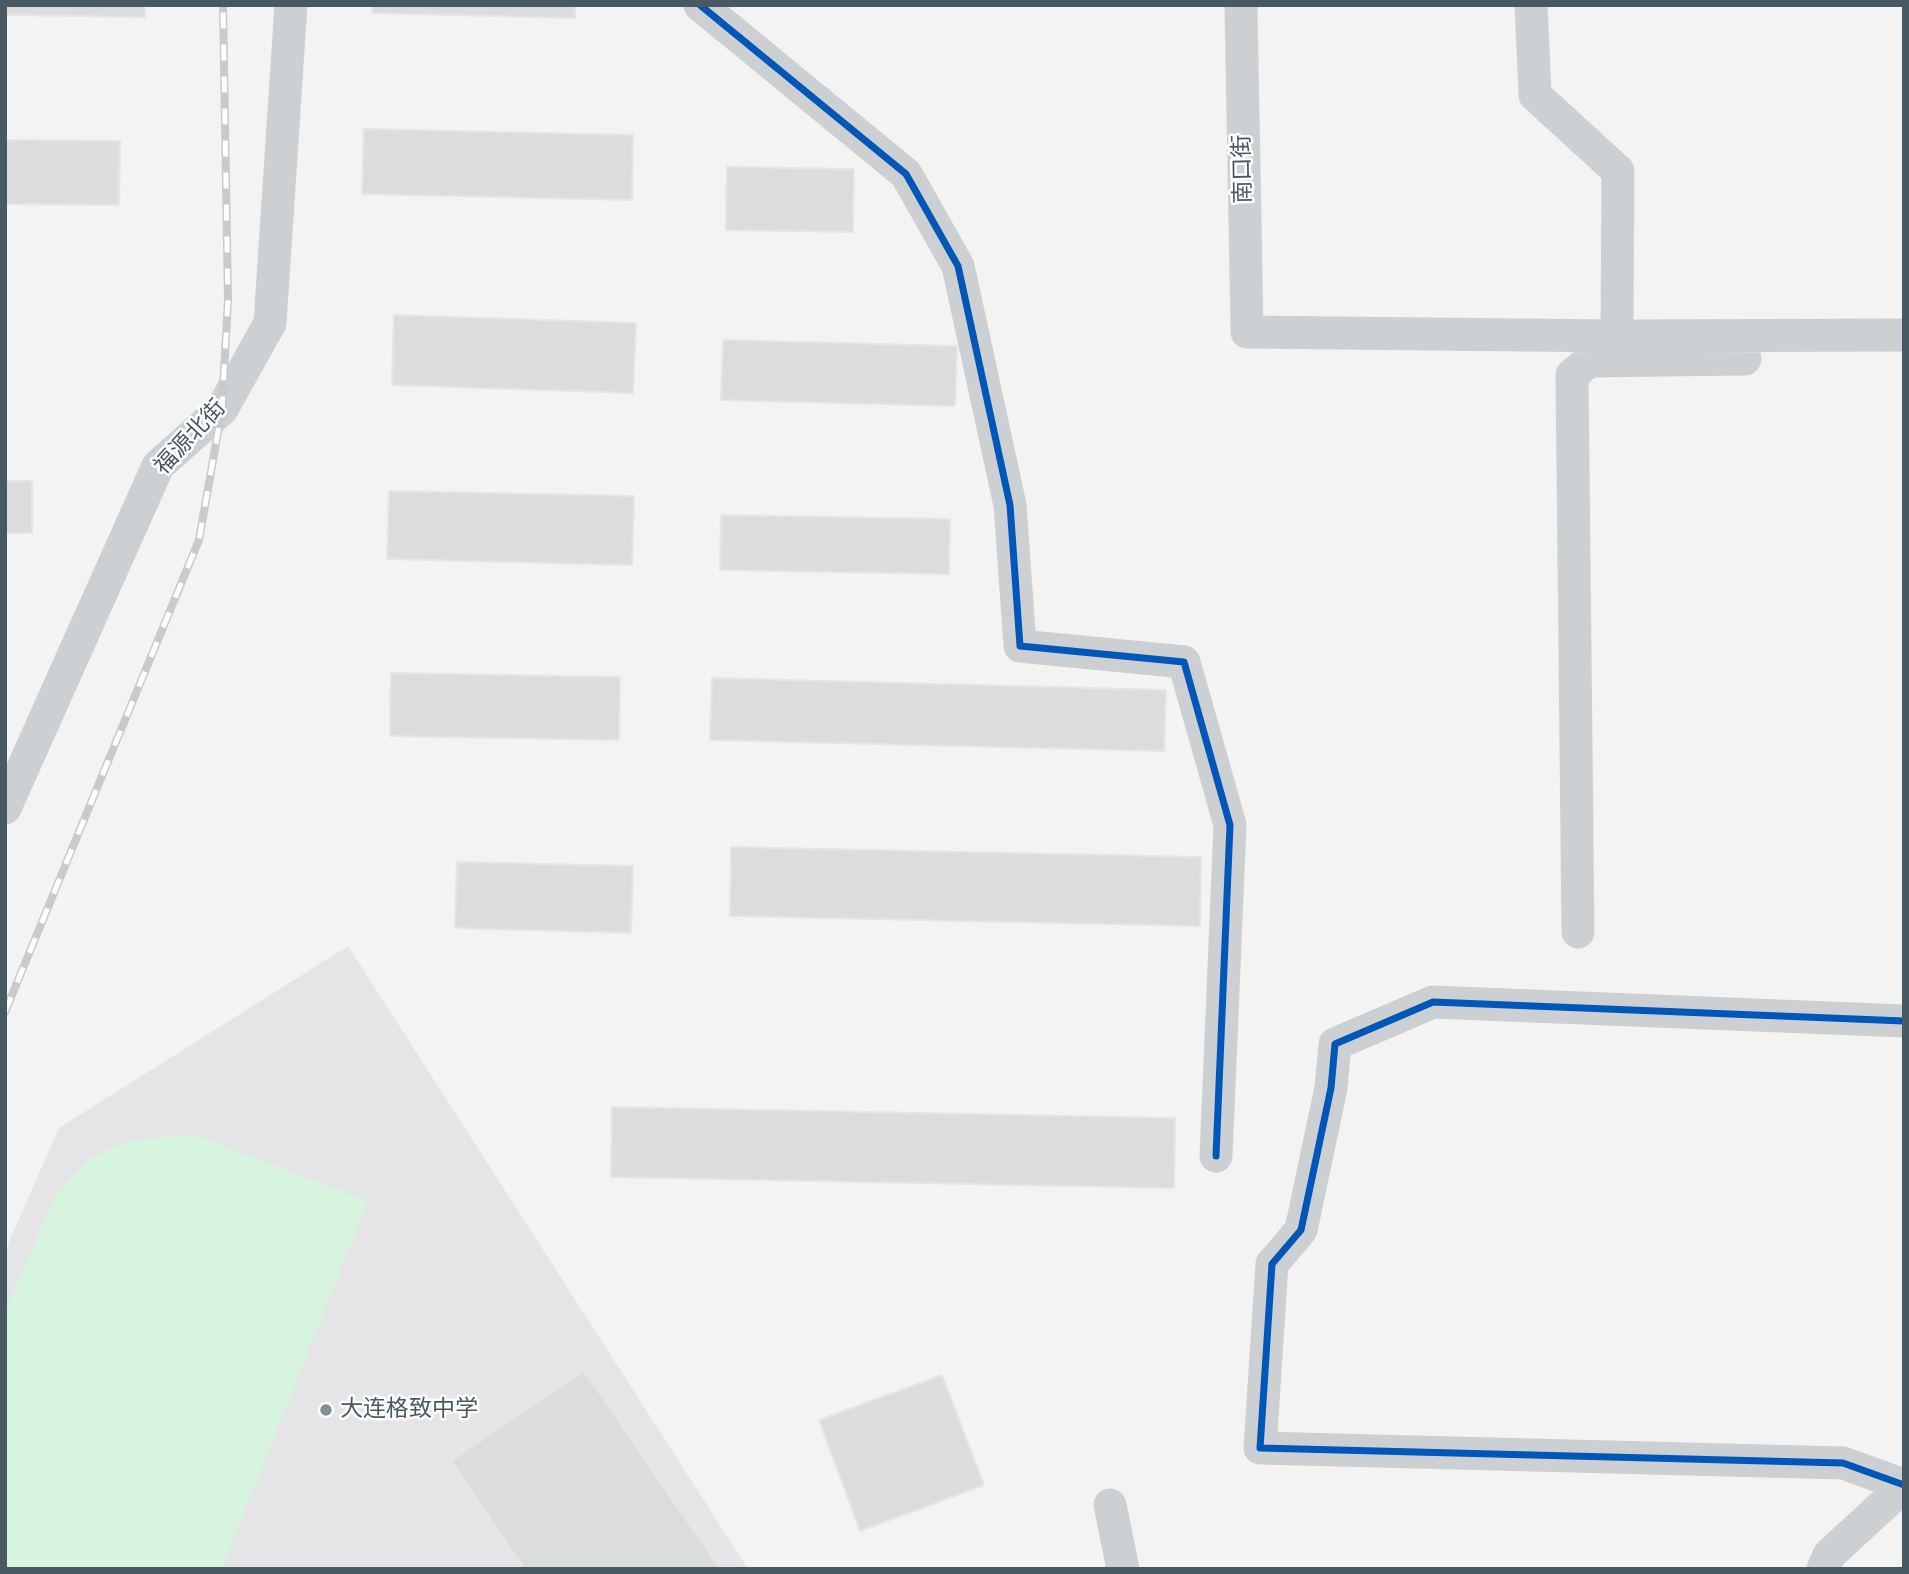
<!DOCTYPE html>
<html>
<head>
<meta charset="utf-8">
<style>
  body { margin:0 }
  #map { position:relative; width:1909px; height:1574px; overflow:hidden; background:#f4f3f3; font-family:"Nunito Sans",sans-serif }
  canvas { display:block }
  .frame { position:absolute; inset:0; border:7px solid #485962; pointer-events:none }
</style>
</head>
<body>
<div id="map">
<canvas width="1909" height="1574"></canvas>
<div class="frame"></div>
</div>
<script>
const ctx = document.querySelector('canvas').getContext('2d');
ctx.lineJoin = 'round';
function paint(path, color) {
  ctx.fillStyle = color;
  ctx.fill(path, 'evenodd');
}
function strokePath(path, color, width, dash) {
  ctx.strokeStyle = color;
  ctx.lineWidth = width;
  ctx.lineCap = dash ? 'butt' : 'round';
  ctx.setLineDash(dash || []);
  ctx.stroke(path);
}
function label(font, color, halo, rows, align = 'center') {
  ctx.font = font + ' "Nunito Sans","Noto Sans SC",sans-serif';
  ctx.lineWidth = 5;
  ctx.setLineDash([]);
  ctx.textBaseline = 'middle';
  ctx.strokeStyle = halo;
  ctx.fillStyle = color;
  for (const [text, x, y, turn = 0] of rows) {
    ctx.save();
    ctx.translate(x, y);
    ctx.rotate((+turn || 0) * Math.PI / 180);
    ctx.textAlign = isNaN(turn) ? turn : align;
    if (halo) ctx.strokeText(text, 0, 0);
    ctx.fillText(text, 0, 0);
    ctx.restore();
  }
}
paint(new Path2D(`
  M348,946L748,1569H5V1251L59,1128Z`), '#e5e4e6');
paint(new Path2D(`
  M198,1136L368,1201L222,1569H5V1312L55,1196L88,1160L121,1143L159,1137Z`), '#d6f4de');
const building = new Path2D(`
  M5,5H145V17L5,15Z
  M373,5H575V18L372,13Z
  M364,129L633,135L632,200L362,194Z
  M5,140L120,141L119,205L5,204Z
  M727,167L854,169L853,232L726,230Z
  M394,315L636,323L633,393L392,385Z
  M723,340L957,346L955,406L721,400Z
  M5,481H32V533H5Z
  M389,491L634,496L632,565L387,559Z
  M721,515L950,519L949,574L720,570Z
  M391,673L620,677L619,740L390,736Z
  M712,678L1166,690L1164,751L710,740Z
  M731,847L1201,857L1200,926L730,916Z
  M457,862L633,866L631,933L455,928Z
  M612,1107L1175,1118L1174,1188L611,1177Z
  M584,1371L720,1569H525L451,1461Z
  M942,1375L984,1485L860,1531L819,1420Z`);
paint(building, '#dbdcdc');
strokePath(building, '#e5e5e6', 2);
strokePath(new Path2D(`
  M700,5L906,174L958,266L1010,505L1020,646L1184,662L1230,825L1216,1156
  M1241,5L1247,332L1617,336L1904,335
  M1531,5L1535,95L1618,171L1617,336
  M5,808L158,466L222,409L270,323L291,5
  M1578,932L1572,375L1589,361L1745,359
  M1904,1021L1433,1002L1335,1044L1331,1088L1301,1230L1272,1264L1260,1448L1843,1463L1904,1485
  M1110,1505L1123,1569
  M1823,1569L1829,1555L1904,1486`), '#cdd0d2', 33);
const rail = new Path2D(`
  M5,1012L199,540L222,409L228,300L223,5`);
strokePath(rail, '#c8cacc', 8);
strokePath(rail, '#fff', 5, [16]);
strokePath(new Path2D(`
  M700,5L906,174L958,266L1010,505L1020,646L1184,662L1230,825L1216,1156
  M1904,1021L1433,1002L1335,1044L1331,1088L1301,1230L1272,1264L1260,1448L1843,1463L1904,1485`), '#0057b8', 7);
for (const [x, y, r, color] of [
  [326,1410,7,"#848f95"]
]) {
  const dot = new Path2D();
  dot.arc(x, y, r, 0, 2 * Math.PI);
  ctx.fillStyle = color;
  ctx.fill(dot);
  strokePath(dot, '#fff', 2.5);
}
label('23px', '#485962', '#fff', [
  ["南口街",1244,169,-91],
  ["福源北街",191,438,-47]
]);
label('23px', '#485962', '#fff', [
  ["大连格致中学",340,1410]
], 'left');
</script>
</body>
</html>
